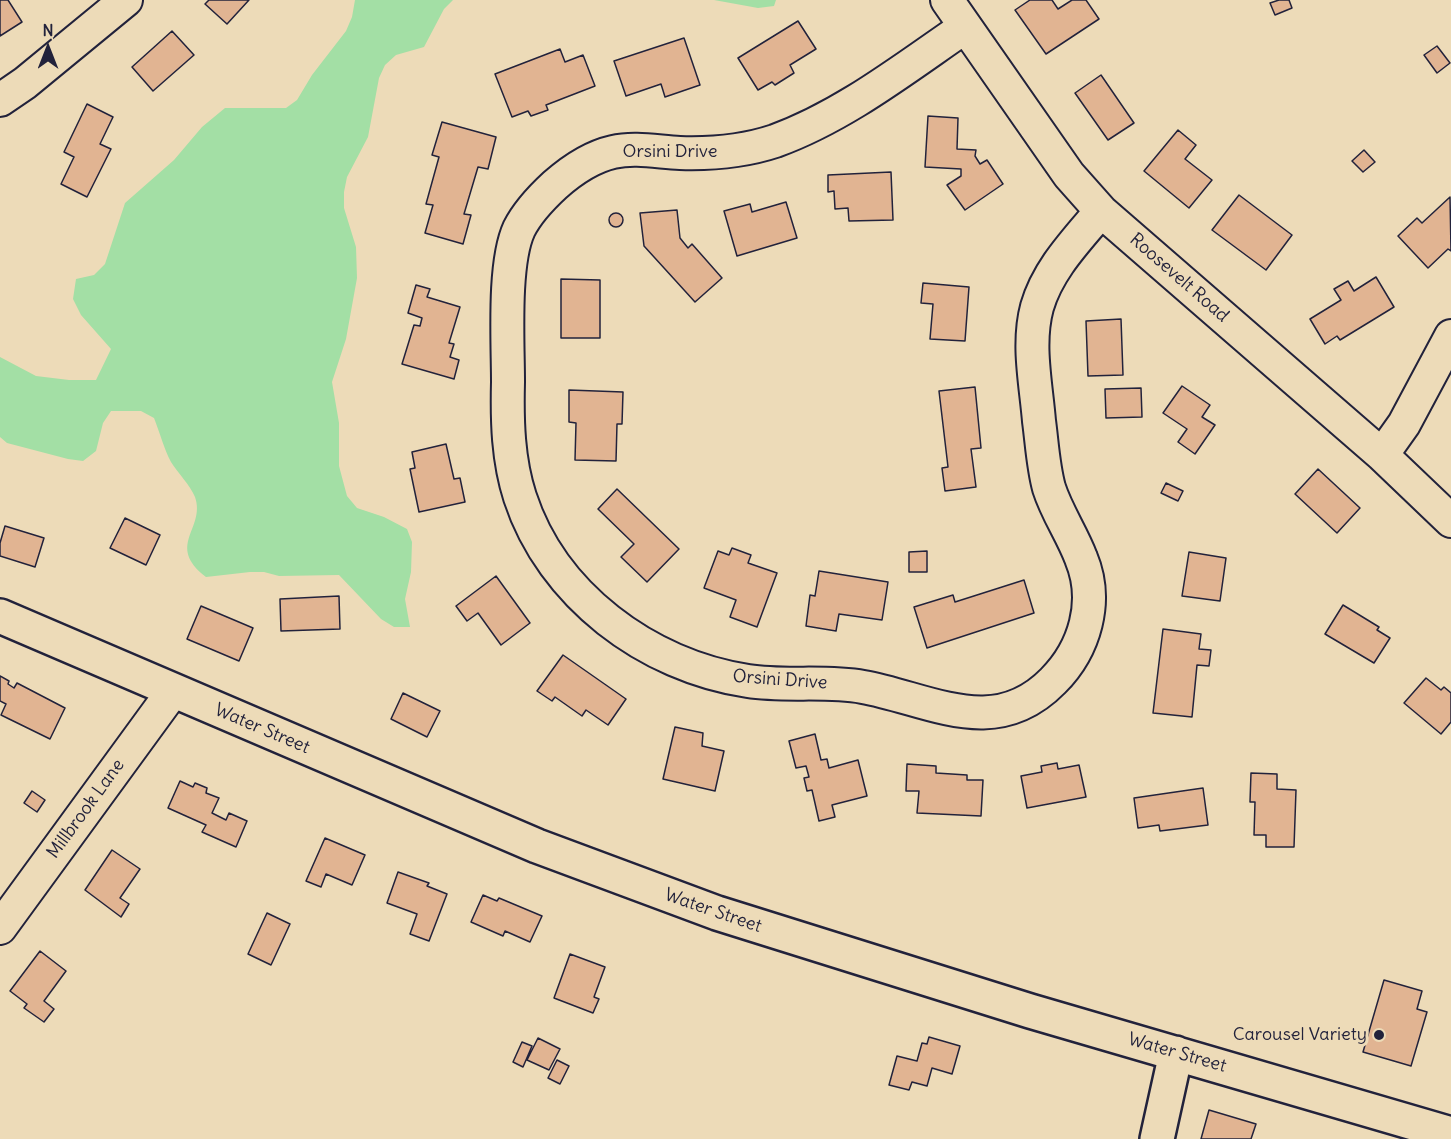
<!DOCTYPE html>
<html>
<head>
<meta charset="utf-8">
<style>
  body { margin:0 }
  #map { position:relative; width:1451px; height:1139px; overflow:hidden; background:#eddbb8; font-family:Delius,sans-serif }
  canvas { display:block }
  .north { position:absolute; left:18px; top:18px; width:60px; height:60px; -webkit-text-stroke:4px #eddbb8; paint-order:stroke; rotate:0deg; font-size:16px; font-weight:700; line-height:24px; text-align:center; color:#22223b }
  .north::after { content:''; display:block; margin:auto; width:21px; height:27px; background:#22223b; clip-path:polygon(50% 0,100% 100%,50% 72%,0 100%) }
</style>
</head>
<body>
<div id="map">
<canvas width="1451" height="1139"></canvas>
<div class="north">N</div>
</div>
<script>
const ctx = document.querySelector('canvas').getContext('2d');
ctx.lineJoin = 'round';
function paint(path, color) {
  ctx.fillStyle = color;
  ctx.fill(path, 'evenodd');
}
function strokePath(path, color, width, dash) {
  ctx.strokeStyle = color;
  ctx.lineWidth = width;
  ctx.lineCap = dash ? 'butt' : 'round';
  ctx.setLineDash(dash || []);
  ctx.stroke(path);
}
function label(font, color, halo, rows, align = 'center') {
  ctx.font = font + ' Delius,sans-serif';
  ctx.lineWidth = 6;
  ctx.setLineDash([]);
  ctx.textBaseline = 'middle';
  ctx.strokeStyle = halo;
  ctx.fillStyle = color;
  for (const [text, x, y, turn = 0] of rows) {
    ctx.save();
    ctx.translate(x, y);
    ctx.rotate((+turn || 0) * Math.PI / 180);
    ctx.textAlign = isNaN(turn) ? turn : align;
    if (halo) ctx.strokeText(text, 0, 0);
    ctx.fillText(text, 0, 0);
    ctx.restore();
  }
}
paint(new Path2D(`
  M355,0H453L444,9L424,47L396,55L385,65L379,78L368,137L347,177L344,192V208L356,247L357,278L346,339L332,382L339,423V466L347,496L357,508L384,517L407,529L412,542L411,572L405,599L410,627H394L381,619L339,575L279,576L264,572H250L206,577C165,545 206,529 195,497C190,485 178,473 171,462C164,449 160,433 154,418L141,411H111L103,423L96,451L83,461L68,459L7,443L0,437V357L36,376L69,380H96L111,349L81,315L73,299L76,279L94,275L105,264L125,203L174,160L202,127L225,108H286L297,100L312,75L346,31L352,17Z
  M714,0H776L774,6L758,8Z`), '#a3dfa5');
const building = new Path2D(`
  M0,0H8L22,22L0,36Z
  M209,0H249L227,24L205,4Z
  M1030,0H1052L1058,9L1072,0H1086L1099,19L1046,54L1015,10Z
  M1279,0H1289L1292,8L1275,15L1270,3Z
  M798,21L816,49L790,65L794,73L775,85L772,82L758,90L738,58Z
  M172,31L194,55L153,91L132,67Z
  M684,38L700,85L665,97L661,84L626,96L614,61Z
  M1437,46L1450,63L1437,73L1424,55Z
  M560,49L565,62L583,55L595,86L546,105L548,110L531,116L528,111L512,117L495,74Z
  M1101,75L1134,123L1108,140L1075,93Z
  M87,104L113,117L100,144L111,149L87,197L61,184L74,157L64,152Z
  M928,116L958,118L957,149L976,150L975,156L980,164L987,160L1003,184L965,210L947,185L961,176V169L925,167Z
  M442,122L496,137L488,169L478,167L464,214L471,215L463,244L425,233L433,205L426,204L439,157L432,155Z
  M1178,130L1196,145L1185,159L1212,180L1189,208L1144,171Z
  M1364,150L1375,162L1363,172L1352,161Z
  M891,172L893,220L849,221L848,208L835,209L834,191L828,192V175Z
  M1239,195L1292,235L1266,270L1212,230Z
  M1450,197L1451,251L1448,249L1428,268L1398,236L1417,218L1422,223Z
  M786,202L797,238L737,256L724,211L750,204L752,212Z
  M677,210L680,238L688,248L692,244L722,278L695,302L644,246L640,213Z
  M609 220a7 7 0 1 1 14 0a7 7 0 1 1-14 0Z
  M1376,277L1394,307L1340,340L1337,336L1325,344L1310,319L1341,300L1334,289L1348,281L1354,291Z
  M561,279L600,280V338H561Z
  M923,283L969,287L965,341L930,339L933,304L921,303Z
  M416,285L430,289L427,297L460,307L449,343L454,344L450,357L459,360L454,379L402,364L414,325L420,326L422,318L408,313Z
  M1121,319L1123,375L1088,376L1086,321Z
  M1182,386L1210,405L1202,417L1215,425L1195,454L1178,442L1187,429L1163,413Z
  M975,387L981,448L971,449L976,487L945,491L942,468L948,467L939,391Z
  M1141,388L1142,417L1106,418L1105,389Z
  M569,390L623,392L622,424H617L616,461L575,460L576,423L569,422Z
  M446,444L454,479L460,478L465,502L419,512L410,469L415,468L412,452Z
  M1318,469L1360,508L1337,533L1295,494Z
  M1166,483L1183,491L1178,501L1161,493Z
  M617,489L679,549L647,582L621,557L634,544L598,509Z
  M125,518L160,535L146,565L110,548Z
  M5,526L44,538L35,567L0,556V543Z
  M732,548L751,555L748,563L777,573L757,627L730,617L736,600L704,588L718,551L729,555Z
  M927,551V572H909V552Z
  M1189,552L1226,558L1220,601L1182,596Z
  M819,571L888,582L882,620L839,614L836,631L806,626L810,595L815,596Z
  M496,576L530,623L501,645L478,613L467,621L456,606Z
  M1024,580L1034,613L927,648L914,607L953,595L955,602Z
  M339,596L340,629L281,631L280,599Z
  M1343,605L1379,627L1377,630L1390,638L1374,663L1325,634Z
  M201,606L253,628L239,661L187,639Z
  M1163,629L1201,634L1199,649L1211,650L1209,666L1197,665L1192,717L1153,713Z
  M563,655L626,699L608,725L586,710L582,716L555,697L552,701L537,691Z
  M0,676L9,681L8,684L14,688L17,683L65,708L50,739L1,715L6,704L0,701Z
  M1426,678L1441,690L1444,687L1451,693V722L1441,734L1404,703Z
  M403,693L440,711L427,737L391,719Z
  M675,727L703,733L702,746L724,751L715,791L663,779Z
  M815,734L821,760L827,759L829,768L858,760L867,796L832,805L835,817L819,821L812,790L807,791L804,778L809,777L806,766L796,768L789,741Z
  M1057,763L1058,769L1079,765L1086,797L1027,808L1021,776L1042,772L1041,766Z
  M907,764L936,766V773L967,775V780H983L981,816L917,813L919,791H906Z
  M1251,773L1277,774V789L1296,790L1294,847H1266V835H1254L1255,802H1250Z
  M180,781L193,787L195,783L207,788L206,793L219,798L212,813L226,820L229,813L247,821L236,847L202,832L206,825L168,808Z
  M1203,788L1208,825L1160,831L1159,825L1138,828L1134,798Z
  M32,791L45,800L37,812L24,803Z
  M325,838L365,855L352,885L326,874L321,887L306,881Z
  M112,850L140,869L120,898L129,904L121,917L85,890Z
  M398,872L429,883L427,886L447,894L429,941L410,934L417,914L387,903Z
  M483,895L497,901L499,898L542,916L530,942L505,931L503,936L471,922Z
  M267,913L290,924L271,965L248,954Z
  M40,951L66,971L44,1001L54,1009L44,1022L24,1008L27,1004L10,991Z
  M570,954L605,967L594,997L599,999L593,1013L554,998Z
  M1384,980L1422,991L1417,1009L1427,1012L1411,1066L1363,1052Z
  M929,1037L960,1046L952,1074L932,1068L927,1086L912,1082L909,1090L889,1085L897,1056L917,1061L922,1043L927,1044Z
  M538,1038L560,1049L549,1070L527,1060Z
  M522,1042L532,1046L523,1067L513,1062Z
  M557,1060L569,1066L560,1084L548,1078Z
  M1209,1110L1256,1124L1251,1139H1201Z`);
paint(building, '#e1b492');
strokePath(building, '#22223b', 1.5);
const minor = new Path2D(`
  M947,0L1069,175L1101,211L1382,455L1451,521
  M965,27C905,68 844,116 775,141C745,151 712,154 680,153C658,152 635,147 613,152C591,157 572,170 555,185C542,197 527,213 519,229C503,264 508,342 508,382C507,421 508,460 520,497C552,595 647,666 748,681C786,687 825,680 863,687C930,699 994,741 1053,681C1085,649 1099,601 1081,558C1072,534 1057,513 1049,488C1043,466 1042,443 1039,421C1036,384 1027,344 1037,307C1048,269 1076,241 1101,211
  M0,100L25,83L126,0
  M1382,455L1404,424L1451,336
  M0,928L173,691`);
const major = new Path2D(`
  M0,616L537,846L717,913L1030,1011L1451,1134
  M1157,1139L1176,1053`);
strokePath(minor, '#22223b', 36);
strokePath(major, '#22223b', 38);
strokePath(minor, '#eddbb8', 32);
strokePath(major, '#eddbb8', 33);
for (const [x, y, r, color] of [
  [1379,1035,6,"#22223b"]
]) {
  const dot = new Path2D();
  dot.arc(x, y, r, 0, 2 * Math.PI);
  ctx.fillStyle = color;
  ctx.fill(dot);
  strokePath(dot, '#eddbb8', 2);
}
label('18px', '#22223b', '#eddbb8', [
  ["Orsini Drive",670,152],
  ["Roosevelt Road",1179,278,41],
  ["Orsini Drive",780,680,4],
  ["Water Street",262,729,23],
  ["Millbrook Lane",86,809,-54],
  ["Water Street",713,911,19],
  ["Water Street",1177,1053,16]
]);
label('18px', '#22223b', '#eddbb8', [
  ["Carousel Variety",1367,1035]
], 'right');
</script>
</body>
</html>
